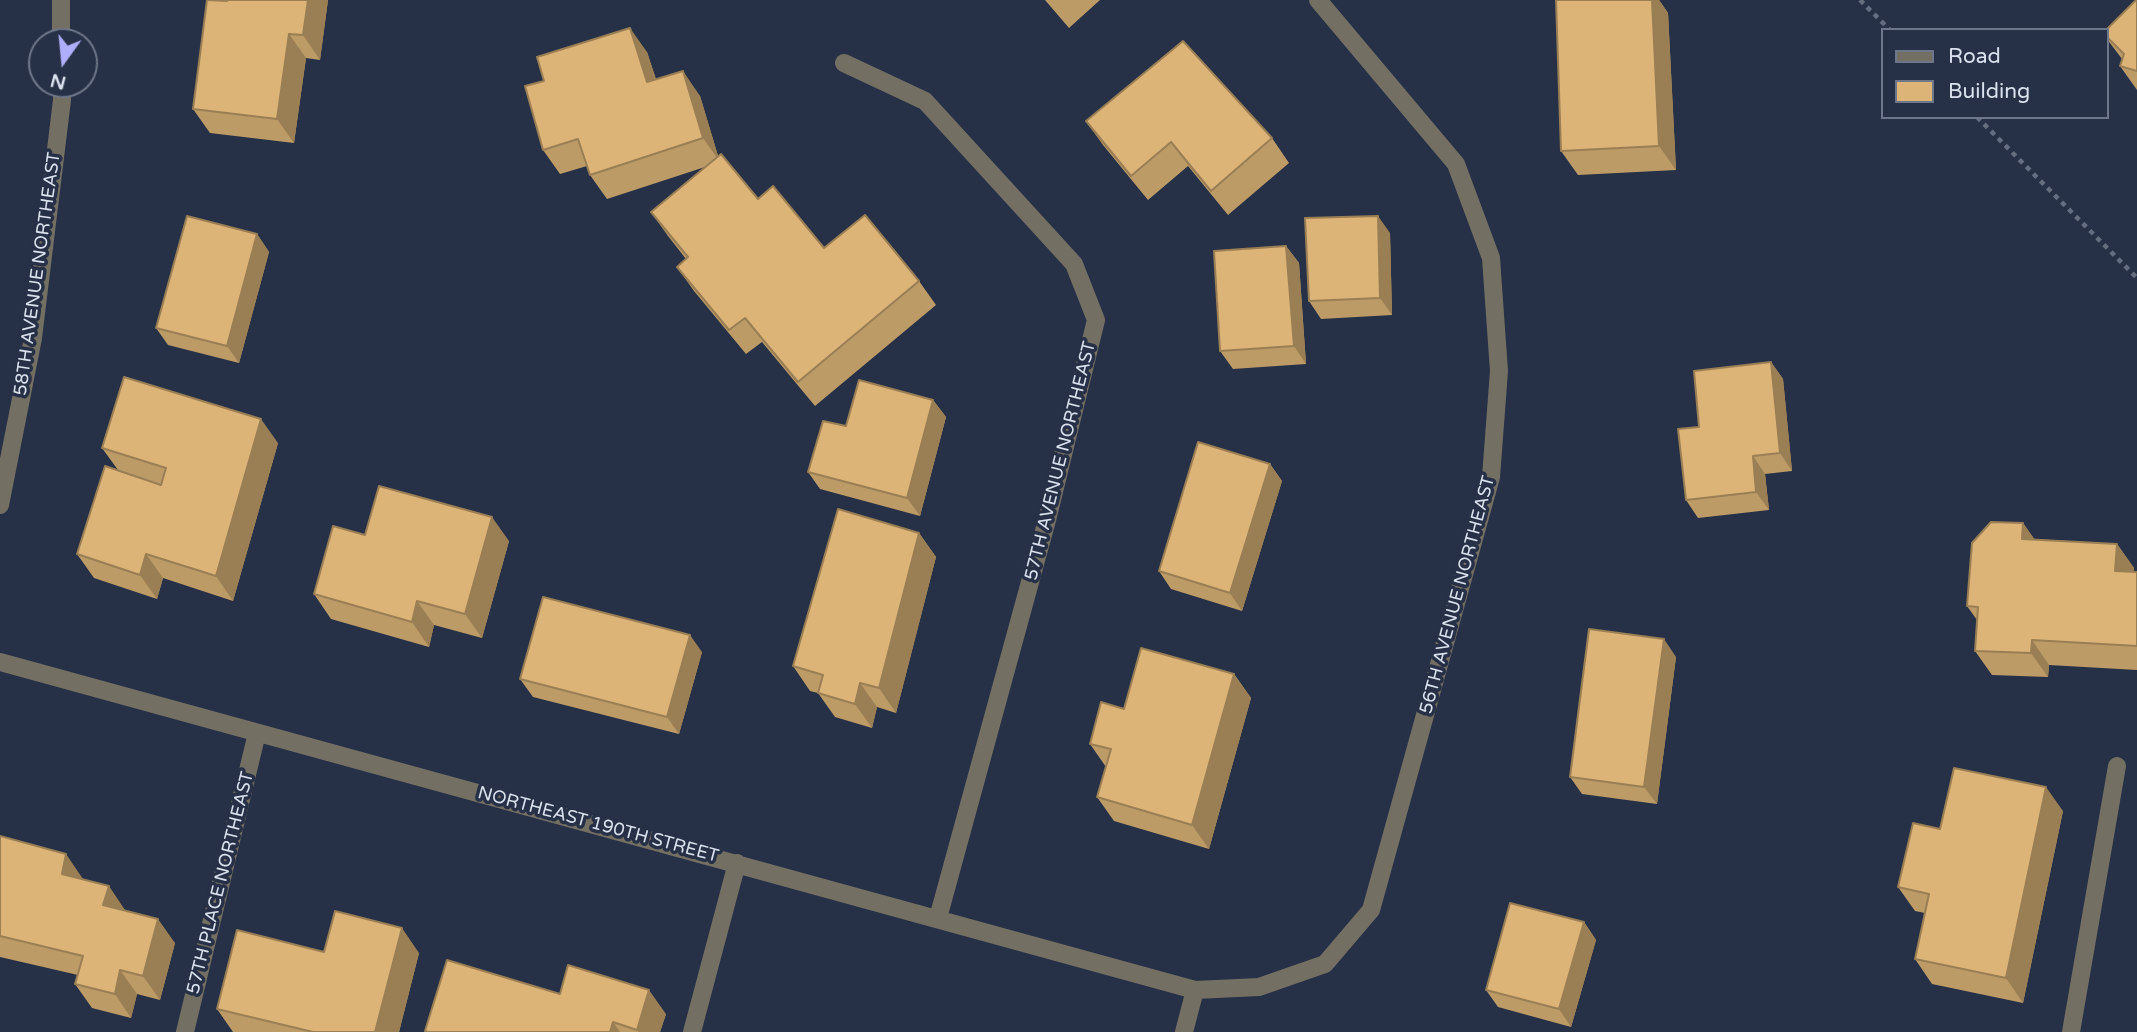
<!DOCTYPE html>
<html>
<head>
<meta charset="utf-8">
<style>
  body { margin:0 }
  #map { position:relative; width:2137px; height:1032px; overflow:hidden; background:#263046; font-family:"Varela Round",sans-serif }
  canvas { display:block }
  .legend { position:absolute; left:1881px; top:28px; width:228px; height:91px; box-sizing:border-box; background:#263046; border:2px solid #6e7689; margin:0; padding:9px 12px; list-style:none; font-size:21px; color:#d9e0ee }
  .legend li { display:flex; align-items:center; gap:14px; height:35px }
  .legend b { width:35px; border:2px solid #6e7689 }
  .north { position:absolute; left:28px; top:28px; width:70px; height:70px; box-sizing:border-box; background:#263046; border:2px solid #6e7689; border-radius:50%; rotate:195deg; font-size:19px; font-weight:700; line-height:28px; text-align:center; color:#d9e0ee }
  .north::after { content:''; display:block; margin:auto; width:24px; height:32px; background:#aeaefa; clip-path:polygon(50% 0,100% 100%,50% 72%,0 100%) }
</style>
</head>
<body>
<div id="map">
<canvas width="2137" height="1032"></canvas>
<ul class="legend">
<li><b style="height:9px;background:#736f63"></b>Road</li>
<li><b style="height:19px;background:#dcb478"></b>Building</li>
</ul>
<div class="north">N</div>
</div>
<script>
const ctx = document.querySelector('canvas').getContext('2d');
ctx.lineJoin = 'round';
function strokePath(path, color, width, dash) {
  ctx.strokeStyle = color;
  ctx.lineWidth = width;
  ctx.lineCap = dash ? 'butt' : 'round';
  ctx.setLineDash(dash || []);
  ctx.stroke(path);
}
function paint(path, color) {
  ctx.fillStyle = color;
  ctx.fill(path, 'evenodd');
}
function label(font, color, halo, rows, align = 'center') {
  ctx.font = font + ' "Varela Round",sans-serif';
  ctx.lineWidth = 7;
  ctx.setLineDash([]);
  ctx.textBaseline = 'middle';
  ctx.strokeStyle = halo;
  ctx.fillStyle = color;
  for (const [text, x, y, turn = 0] of rows) {
    ctx.save();
    ctx.translate(x, y);
    ctx.rotate((+turn || 0) * Math.PI / 180);
    ctx.textAlign = isNaN(turn) ? turn : align;
    if (halo) ctx.strokeText(text, 0, 0);
    ctx.fillText(text, 0, 0);
    ctx.restore();
  }
}
strokePath(new Path2D(`
  M1860,0L1890,30
  M1977,117L2137,278`), '#656e81', 4.5, [5, 5]);
strokePath(new Path2D(`
  M61,0V42
  M844,63L925,101L1074,264L1096,320L1047,520L938,918
  M0,505L33,338L62,100V84
  M0,662L1195,990L1259,987L1325,964L1371,910L1491,477L1499,371L1491,258L1456,164L1318,0
  M185,1032L257,733
  M692,1032L737,863
  M1184,1032L1195,990
  M2071,1032L2117,766`), '#736f63', 18);
paint(new Path2D(`
  M227,0H328L320,60L306,58L294,143L210,133L193,109Z
  M1045,0H1100L1069,28Z
  M1556,0H1659L1668,13L1676,170L1578,175L1561,151Z
  M2137,0V90L2120,66L2122,59L2107,39V30Z
  M647,52L656,79L700,96L718,156L758,199L824,248L919,281L936,305L815,406L762,342L746,354L694,291L677,267L686,259L668,236L651,212L705,167L607,199L590,175L587,166L560,174L543,150L544,81Z
  M1086,121L1272,138L1289,163L1228,215L1188,166L1148,200L1103,145Z
  M1390,233L1392,315L1321,319L1309,301Z
  M257,234L269,252L239,363L168,345L156,328Z
  M1286,246L1299,263L1306,364L1233,369L1220,351Z
  M1771,362L1783,379L1792,471L1765,474L1769,510L1698,518L1686,500L1699,427Z
  M933,400L946,417L920,516L820,489L808,472Z
  M278,443L233,601L163,578L157,599L94,578L77,554L118,470L102,448Z
  M1270,464L1282,481L1242,611L1171,589L1159,571Z
  M2023,523L2034,539L2117,544L2134,568L2133,572H2137V670L2049,665L2048,677L1992,675L1975,651L1977,620L1967,606Z
  M919,533L936,557L896,713L877,707L872,728L835,717L818,693L810,691L793,666Z
  M365,535L509,541L482,638L434,625L429,647L331,619L314,594Z
  M702,652L679,734L533,697L520,679Z
  M1676,657L1657,804L1582,794L1570,777Z
  M1234,674L1251,698L1209,849L1114,821L1097,797L1106,767L1090,744L1124,709Z
  M2063,811L2023,1003L1932,984L1915,959L1925,913L1915,911L1898,887L1940,829Z
  M0,836L83,879V880L125,910L175,943L160,1000L137,994L131,1018L92,1008L75,984L78,975L0,957Z
  M1584,922L1596,940L1571,1027L1498,1007L1486,990Z
  M324,952L419,953L399,1032H233L217,1009Z
  M560,994L666,1014L660,1032H426L425,1031Z`), '#bd9b67');
paint(new Path2D(`
  M308,0H328L320,60L303,35Z
  M1652,0H1659L1668,13L1676,170L1659,146Z
  M630,28L647,52L664,106L647,82Z
  M289,34L306,58L294,143L277,119Z
  M683,71L700,96L720,162L703,138Z
  M1378,216L1390,233L1392,315L1380,298Z
  M257,234L269,252L239,363L227,346Z
  M1286,246L1299,263L1306,364L1294,346Z
  M1771,362L1783,379L1792,471L1780,453Z
  M933,400L946,417L920,516L907,498Z
  M261,419L278,443L233,601L216,576Z
  M1753,456L1765,474L1769,510L1756,492Z
  M1270,464L1282,481L1242,611L1230,593Z
  M492,517L509,541L482,638L465,614Z
  M2023,523L2040,547L2022,539Z
  M919,533L936,557L896,713L879,688Z
  M2117,544L2134,568L2132,595L2115,571Z
  M146,554L163,578L157,599L140,575Z
  M417,601L434,625L429,647L412,622Z
  M690,635L702,652L679,734L667,717Z
  M1664,639L1676,657L1657,804L1644,787Z
  M2032,640L2049,665L2048,677L2031,653Z
  M1234,674L1251,698L1209,849L1192,825Z
  M860,683L877,707L872,728L855,704Z
  M2046,787L2063,811L2023,1003L2006,978Z
  M66,854L83,879L79,899L62,874Z
  M109,886L125,910L103,905Z
  M158,919L175,943L160,1000L143,976Z
  M1584,922L1596,940L1571,1027L1559,1009Z
  M402,928L419,953L399,1032H375Z
  M120,970L137,994L131,1018L115,994Z
  M649,990L666,1014L660,1032H638L637,1030Z
  M613,1022L620,1032H610Z`), '#9a7e54');
const building = new Path2D(`
  M207,0L227,1V0H308L303,35L289,34L277,119L193,109Z
  M1556,0H1652L1659,146L1561,151Z
  M2136,0H2137V71L2120,66L2124,54L2107,37V30H2106Z
  M630,28L647,82L683,71L703,138L590,175L578,139L543,150L525,86L544,81L537,57Z
  M1183,41L1272,138L1211,191L1171,142L1131,176L1086,121Z
  M721,154L758,199L773,186L824,248L865,215L919,281L798,382L745,318L729,330L677,267L688,257L651,212Z
  M187,216L257,234L227,346L156,328Z
  M1378,216L1380,298L1309,301L1305,218Z
  M1286,246L1294,346L1220,351L1214,251Z
  M1771,362L1780,453L1753,456L1756,492L1686,500L1678,429L1699,427L1694,371Z
  M124,377L261,419L216,576L146,554L140,575L77,554L105,466L161,485L166,468L102,448Z
  M859,380L933,400L907,498L808,472L823,421L846,426Z
  M1198,442L1270,464L1230,593L1159,571Z
  M379,486L492,517L465,614L417,601L412,622L314,594L333,526L365,535Z
  M838,509L919,533L879,688L860,683L855,704L818,693L823,675L793,666Z
  M1991,522L2023,523L2022,539L2117,544L2115,571L2137,572V646L2032,640L2031,653L1975,651L1978,607L1967,606L1972,543Z
  M543,597L690,635L667,717L520,679Z
  M1589,629L1664,639L1644,787L1570,777Z
  M1141,648L1234,674L1192,825L1097,797L1111,749L1090,744L1101,702L1124,709Z
  M1954,768L2046,787L2006,978L1915,959L1929,894L1898,887L1913,823L1940,829Z
  M0,836L66,854L62,874L109,886L103,905L158,919L143,976L120,970L115,994L75,984L83,956L0,936Z
  M1510,903L1584,922L1559,1009L1486,990Z
  M335,911L402,928L375,1032H313L217,1009L237,930L324,952Z
  M447,960L560,994L568,965L649,990L637,1030L613,1022L610,1032H428L425,1031Z`);
paint(building, '#dcb478');
strokePath(building, '#9a7e54', 2);
label('18px', '#d9e0ee', '#263046', [
  ["58TH AVENUE NORTHEAST",38,274,-82],
  ["57TH AVENUE NORTHEAST",1061,461,-76],
  ["56TH AVENUE NORTHEAST",1458,595,-75],
  ["NORTHEAST 190TH STREET",598,825,15],
  ["57TH PLACE NORTHEAST",221,883,-76]
]);
</script>
</body>
</html>
